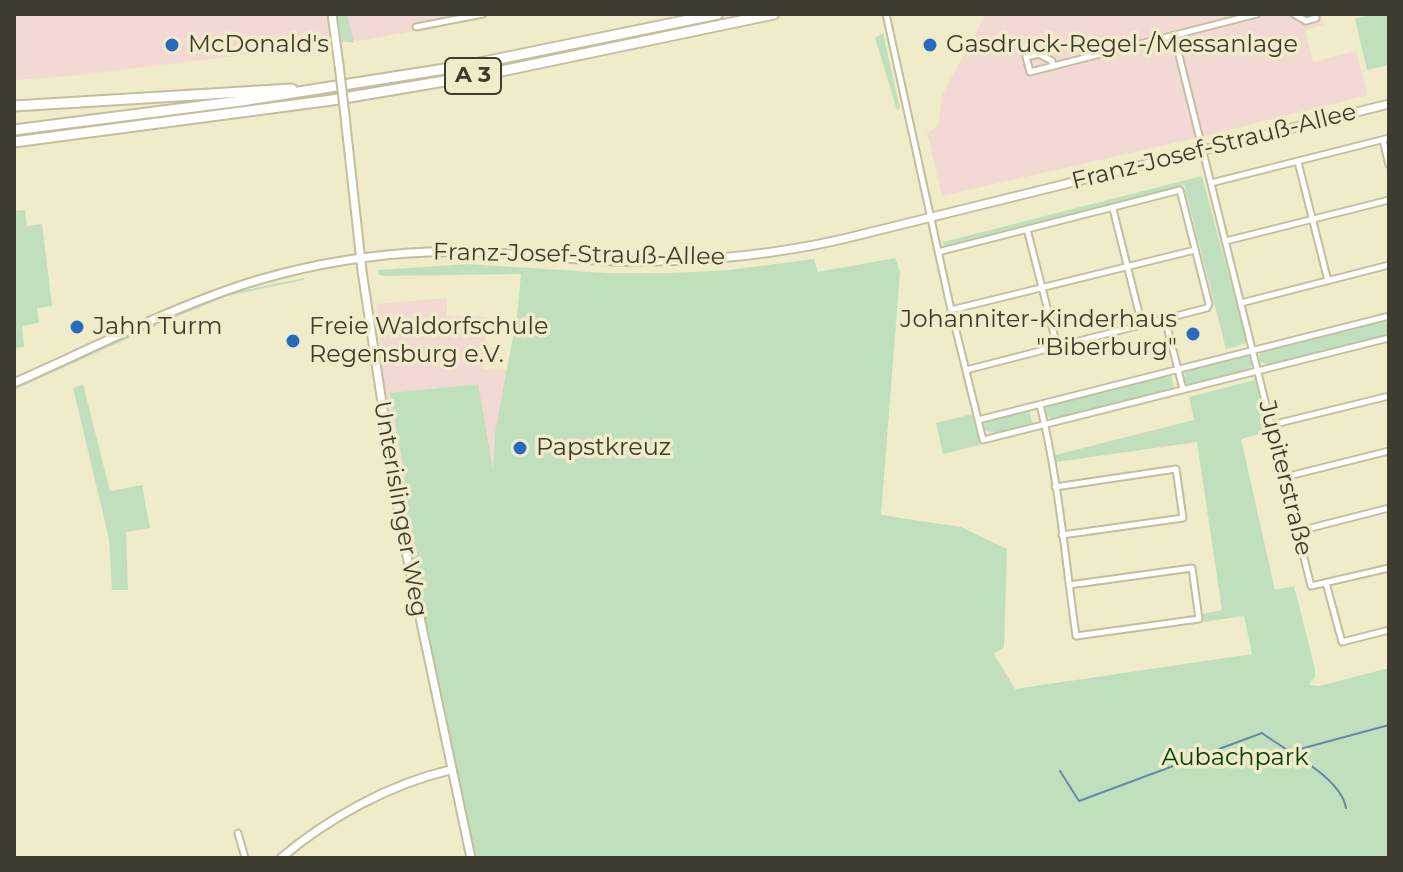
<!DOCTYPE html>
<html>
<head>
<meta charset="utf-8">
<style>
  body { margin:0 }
  #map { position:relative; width:1403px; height:872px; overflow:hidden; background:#f0ebc9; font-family:Montserrat,sans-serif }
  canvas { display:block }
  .frame { position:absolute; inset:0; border:16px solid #3e3c2e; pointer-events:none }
</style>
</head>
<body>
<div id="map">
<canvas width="1403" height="872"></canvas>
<div class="frame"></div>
</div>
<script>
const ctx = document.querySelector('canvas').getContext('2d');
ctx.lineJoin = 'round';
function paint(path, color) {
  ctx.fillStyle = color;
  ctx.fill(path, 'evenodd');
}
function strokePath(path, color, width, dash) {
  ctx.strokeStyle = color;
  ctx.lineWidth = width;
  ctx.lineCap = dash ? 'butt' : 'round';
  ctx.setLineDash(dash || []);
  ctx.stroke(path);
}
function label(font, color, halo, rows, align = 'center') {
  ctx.font = font + ' Montserrat,sans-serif';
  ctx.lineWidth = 7;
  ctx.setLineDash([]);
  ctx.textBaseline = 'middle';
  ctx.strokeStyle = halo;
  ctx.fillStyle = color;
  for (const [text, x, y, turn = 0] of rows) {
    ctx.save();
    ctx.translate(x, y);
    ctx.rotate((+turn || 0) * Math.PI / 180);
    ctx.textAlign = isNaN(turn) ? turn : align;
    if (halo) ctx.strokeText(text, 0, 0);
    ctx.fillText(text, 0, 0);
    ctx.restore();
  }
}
paint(new Path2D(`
  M14,14H502L364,40L71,76L14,80Z
  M986,14H1321L1323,25L1305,30L1313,62L1356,51L1368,95L1204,136L942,196L927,133L938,126L942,95Z
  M447,298V316L488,317L483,369L508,370L495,432L493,473L477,384L390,393L405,478H399L382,372L376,304Z`), '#f3d9d3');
paint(new Path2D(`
  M337,14H347L354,43L342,41Z
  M1374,14H1389V65L1367,70L1355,19Z
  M883,33L900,109L897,110L875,38Z
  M1202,176L1247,343L1226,349L1184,185L944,246L943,242Z
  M25,210L27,226L42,224L52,306L37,308L39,323L22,326L24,347L14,348V211Z
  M895,258L900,272L881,515L961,527L1007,549L1004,647L994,654L1015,689L1252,654L1244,616L1204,622L1203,614L1222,610L1197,442L1056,462L1055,455L1194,420L1189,397L1255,380L1267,432L1241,439L1275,590L1294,586L1315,669V676L1309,685L1319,686L1389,668V858H475L414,576L399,478L405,477L390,393L478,384L493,469L495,432L517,315L521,274L385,276L379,275L378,270L469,264L606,273H673L729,270L814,259L818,272Z
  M304,278V280L227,296L164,322L163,320L225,294Z
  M1389,318V335L1269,365L1258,361L1261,351Z
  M156,323L158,325L14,390V387Z
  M1246,355L1251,357L1253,363L1249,371L1190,385L1184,382L1185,371Z
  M1171,374L1174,389L1054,419L1046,416L1045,408L1049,405Z
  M83,384L110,491L142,485L150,528L126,532L128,590H112L109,539L73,388Z
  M1029,410L1033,425C1019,428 997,439 984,429V424L991,419Z
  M972,414L980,445L943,454L936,423Z`), '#c0e0bd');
strokePath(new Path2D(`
  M1289,752L1389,725
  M1060,771L1079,801L1262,733C1287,752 1341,777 1346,808`), '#648ca3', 2);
const street = new Path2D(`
  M886,14L951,310L983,440L1389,338
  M1294,14L1306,21L1316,18L1315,14
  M416,27L483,14
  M1174,35L1311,586L1389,568
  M1053,66L1052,61L1039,54L1026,57L1030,72L1257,14
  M1383,140L1389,165
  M1298,162L1328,281
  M1211,183L1389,138
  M1113,209L1142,325
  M1027,229L1057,346
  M1226,241L1389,200
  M938,252L1180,190L1209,304L1207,308L966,370
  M1241,303L1389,265
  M951,310L1195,250
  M1165,319L1183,389
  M1040,405C1059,480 1065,559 1076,636L1199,619L1192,568L1069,585
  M978,420L1389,316
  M1271,425L1389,396
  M1285,477L1389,451
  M1055,487L1176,469L1183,518L1062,535
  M1299,531L1389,508
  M1326,583L1342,642L1389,630
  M238,833L245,858`);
const secondary = new Path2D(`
  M332,14L339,65
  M345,116L362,271L401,528L471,858
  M14,383C89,350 164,311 242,285C295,268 354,257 409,253C478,248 546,258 615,261C692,263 768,256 843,239L1389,104
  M281,858C328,818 390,784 450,770`);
const highway = new Path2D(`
  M14,106L292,89
  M14,130L241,101L464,66L718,14
  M14,142L332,100L492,73L774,14`);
strokePath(street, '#c3be9d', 9);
strokePath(secondary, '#c3be9d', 11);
strokePath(highway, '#c3be9d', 13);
strokePath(street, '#fff', 5);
strokePath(secondary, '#fff', 7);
strokePath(highway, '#fff', 9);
const secondaryBridge = new Path2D(`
  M339,65L345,116`);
strokePath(secondaryBridge, '#c3be9d', 11, []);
strokePath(secondaryBridge, '#fff', 7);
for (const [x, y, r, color] of [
  [172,45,8,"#286bbc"],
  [930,45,8,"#286bbc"],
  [77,327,8,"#286bbc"],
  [1193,334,8,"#286bbc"],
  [293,341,8,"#286bbc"],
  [520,448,8,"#286bbc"]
]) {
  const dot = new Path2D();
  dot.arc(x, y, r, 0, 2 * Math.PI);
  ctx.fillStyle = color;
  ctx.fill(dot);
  strokePath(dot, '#f0ebc9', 3);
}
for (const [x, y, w] of [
  [473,76,56]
]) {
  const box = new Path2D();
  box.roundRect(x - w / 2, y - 18, w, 36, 6);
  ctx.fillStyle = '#f0ebc9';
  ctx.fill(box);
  strokePath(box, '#3e3c2e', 2);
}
label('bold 22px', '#3e3c2e', null, [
  ["A 3",473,76]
]);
label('24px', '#3e3c2e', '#f0ebc9', [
  ["McDonald's",188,45],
  ["Gasdruck-Regel-/Messanlage",946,45],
  ["Johanniter-Kinderhaus",1177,320,"right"],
  ["\"Biberburg\"",1177,348,"right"],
  ["Jahn Turm",93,327],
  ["Freie Waldorfschule",309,327],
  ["Regensburg e.V.",309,355],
  ["Papstkreuz",536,448]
], 'left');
label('24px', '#3e3c2e', '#f0ebc9', [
  ["Franz-Josef-Strauß-Allee",1214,147,-14],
  ["Franz-Josef-Strauß-Allee",579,255,1],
  ["Jupiterstraße",1285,478,76],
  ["Unterislinger Weg",400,509,80]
]);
label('24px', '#004302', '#f0ebc9', [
  ["Aubachpark",1235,758]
]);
</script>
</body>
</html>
